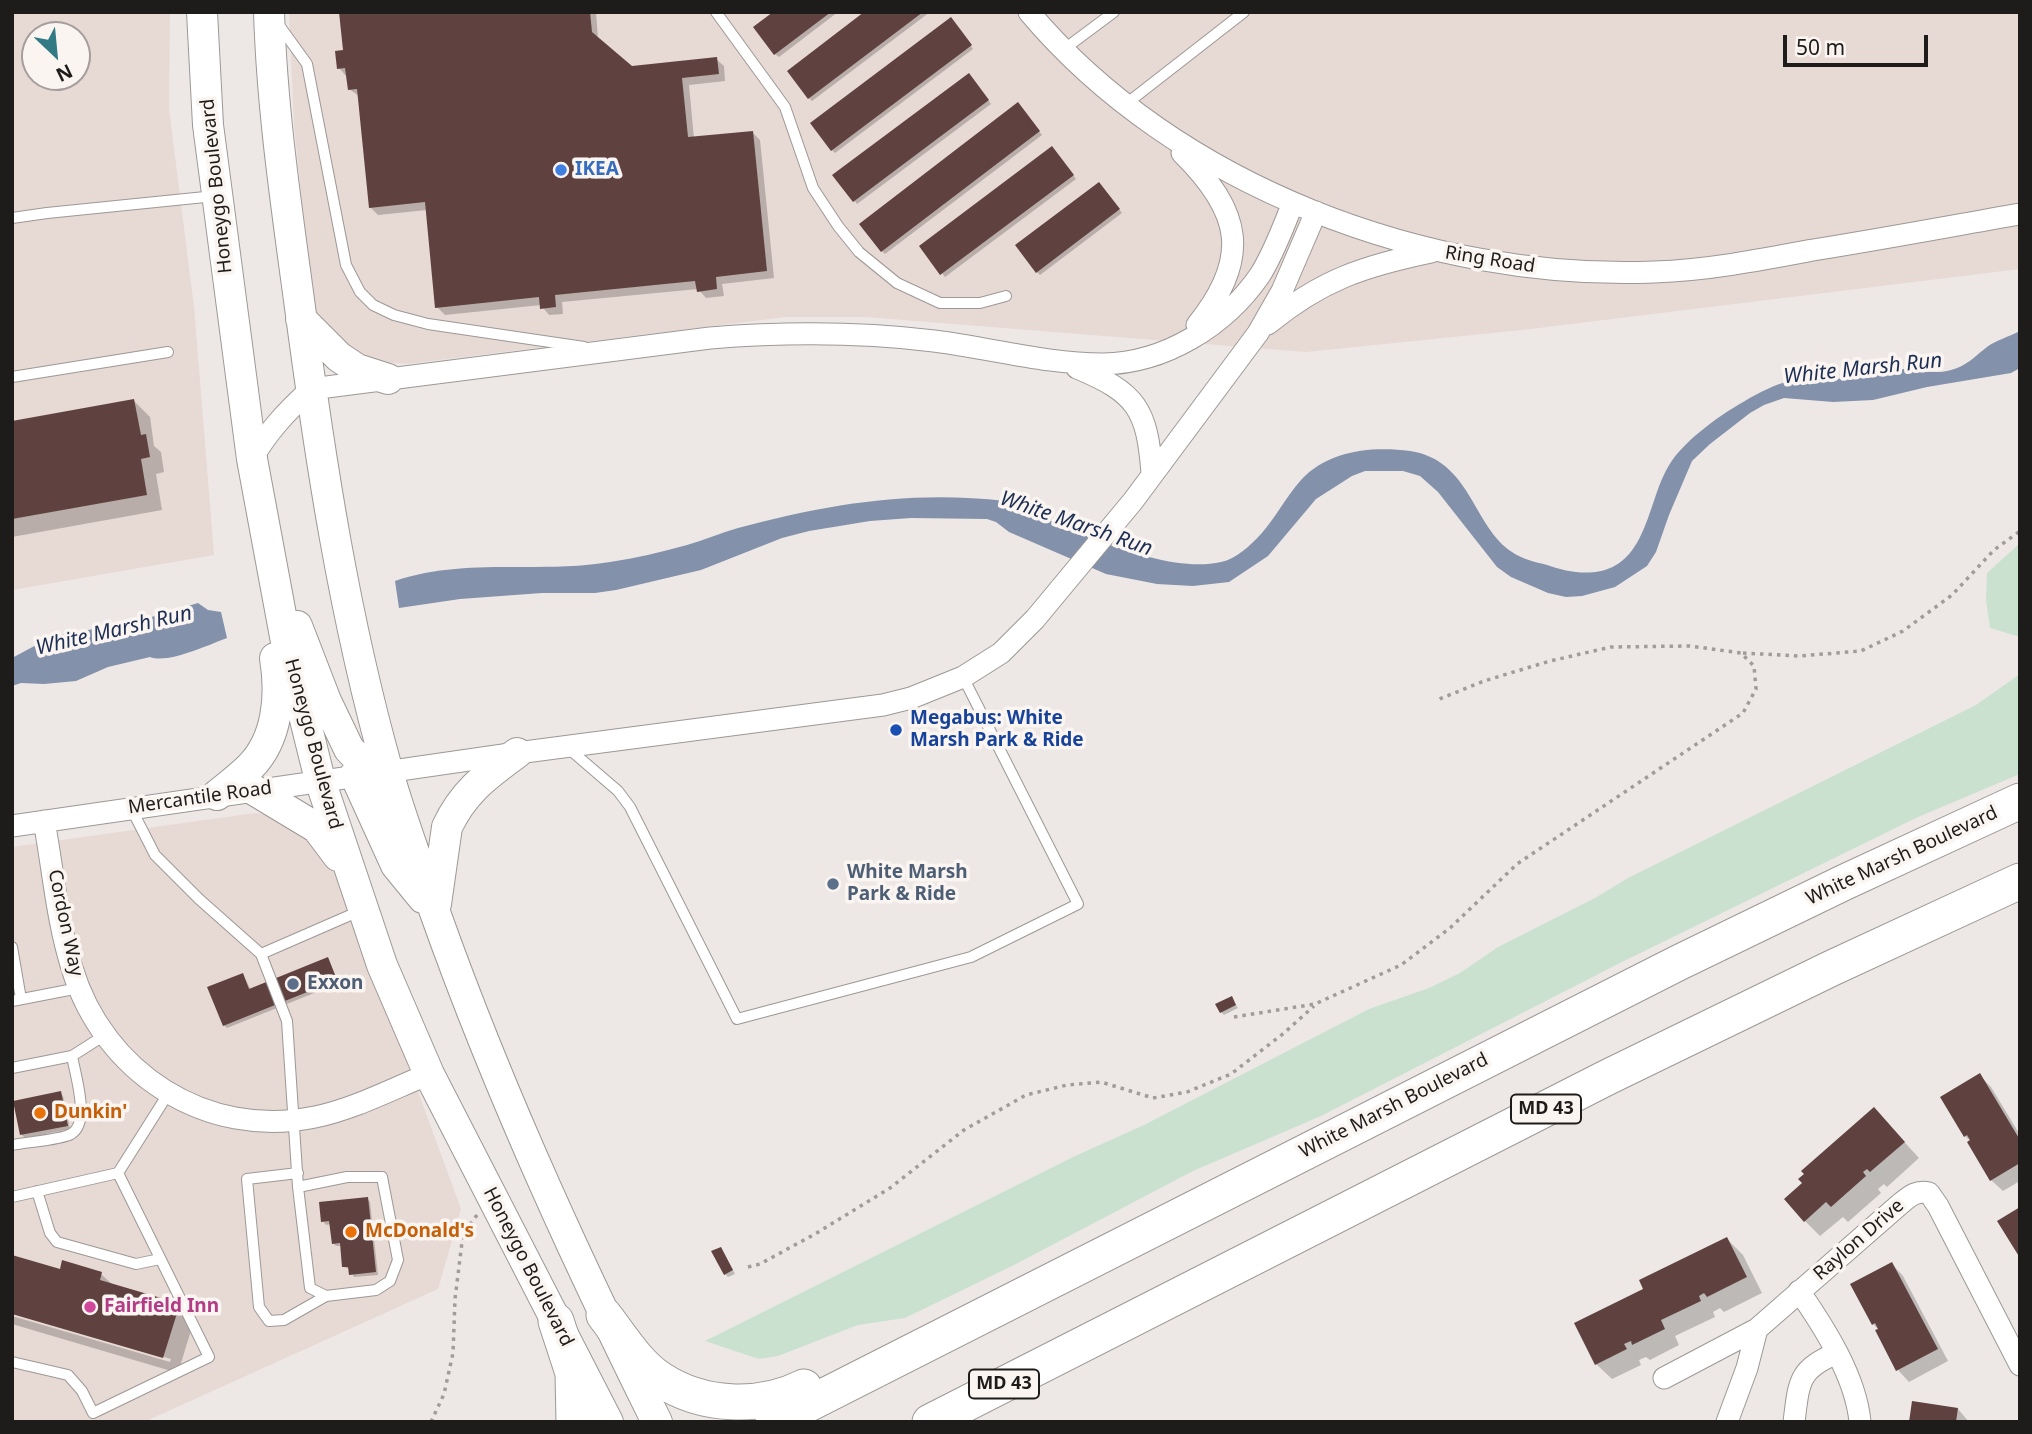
<!DOCTYPE html>
<html>
<head>
<meta charset="utf-8">
<style>
  body { margin:0 }
  #map { position:relative; width:2032px; height:1434px; overflow:hidden; background:#ede8e5; font-family:"Noto Sans",sans-serif }
  canvas { display:block }
  .frame { position:absolute; inset:0; border:14px solid #1e1c1b; pointer-events:none }
  .north { position:absolute; left:21px; top:21px; width:70px; height:70px; box-sizing:border-box; background:#fbf5f2; border:2px solid #a39e9c; border-radius:50%; rotate:154deg; font-size:19px; font-weight:700; line-height:28px; text-align:center; color:#1e1c1b }
  .north::after { content:''; display:block; margin:auto; width:24px; height:32px; background:#327a84; clip-path:polygon(50% 0,100% 100%,50% 72%,0 100%) }
  .scale { position:absolute; left:1783px; top:35px; width:145px; height:32px; box-sizing:border-box; border:4px solid #1e1c1b; border-top:0; padding-left:9px; font-size:21px; line-height:24px; white-space:nowrap; color:#1e1c1b; -webkit-text-stroke:5px #fbf5f2; paint-order:stroke }
</style>
</head>
<body>
<div id="map">
<canvas width="2032" height="1434"></canvas>
<div class="frame"></div>
<div class="north">N</div>
<div class="scale">50 m</div>
</div>
<script>
const ctx = document.querySelector('canvas').getContext('2d');
ctx.lineJoin = 'round';
function paint(path, color) {
  ctx.fillStyle = color;
  ctx.fill(path, 'evenodd');
}
function strokePath(path, color, width, dash) {
  ctx.strokeStyle = color;
  ctx.lineWidth = width;
  ctx.lineCap = dash ? 'butt' : 'round';
  ctx.setLineDash(dash || []);
  ctx.stroke(path);
}
function label(font, color, halo, rows, align = 'center') {
  ctx.font = font + ' "Noto Sans",sans-serif';
  ctx.lineWidth = 7;
  ctx.setLineDash([]);
  ctx.textBaseline = 'middle';
  ctx.strokeStyle = halo;
  ctx.fillStyle = color;
  for (const [text, x, y, turn = 0] of rows) {
    ctx.save();
    ctx.translate(x, y);
    ctx.rotate((+turn || 0) * Math.PI / 180);
    ctx.textAlign = isNaN(turn) ? turn : align;
    if (halo) ctx.strokeText(text, 0, 0);
    ctx.fillText(text, 0, 0);
    ctx.restore();
  }
}
paint(new Path2D(`
  M12,12H170L169,109L194,307L214,555L12,590ZM35,35H77V77H35Z
  M289,12H2020V269L1522,330L1306,352L865,317H786L407,364L377,362L358,354L323,325L315,310L310,285L294,124Z
  M255,813L275,816L301,828L328,857L339,876L461,1209L438,1289L144,1422H12V847Z`), '#e7d9d3');
paint(new Path2D(`
  M2020,543V637L1990,628L1986,600L1987,573Z
  M2020,674V774L1918,817L1620,963L1321,1116L1193,1171L1014,1265L905,1318L858,1325L778,1356L759,1359L705,1341L1073,1157L1144,1125L1369,1009L1429,988L1460,973L1498,947L1595,898L1628,878L1976,705Z`), '#cbe1d0');
paint(new Path2D(`
  M2020,331V368L2011,373L1927,387L1873,400L1833,402L1784,398L1764,405L1750,413L1710,444L1692,461L1669,515L1656,552L1647,566L1615,587L1582,596L1566,597L1548,593L1511,577L1497,567L1438,492L1420,476L1403,471H1365L1352,476L1316,499L1268,556L1229,582L1193,586L1157,584L1106,574L1009,532L996,522L987,519L911,518L870,521L809,531L782,538L701,570L616,590L595,593H542L460,599L399,608L395,581C464,557 539,574 610,562C636,558 662,552 687,545C704,540 721,533 738,528C827,504 912,490 1005,501C1060,524 1162,576 1221,562C1236,559 1251,545 1261,534C1276,517 1286,497 1301,480C1328,450 1373,446 1410,451C1471,460 1473,527 1512,552C1522,559 1535,562 1547,565C1564,571 1583,575 1601,571C1647,561 1648,501 1668,467C1676,452 1693,437 1706,427C1723,413 1765,387 1786,382C1808,377 1832,381 1854,377C1866,375 1878,371 1890,369C1910,367 1930,376 1951,370C1967,366 1975,356 1987,347C1996,340 2009,337 2020,331Z
  M198,603L208,610L221,612L227,638C208,645 168,664 150,657L108,667L76,681L44,684L21,683L12,686V658L53,636L135,622Z`), '#8391ab');
paint(new Path2D(`
  M341,12H596L598,39L631,67L716,59L724,66L725,81L689,85L694,139L753,133L760,140L774,278L722,284L724,296L706,298L698,289L562,302L563,314L549,315L541,305L445,315L437,307L427,210L378,215L370,207L359,96L349,89L346,76L339,68L345,51Z
  M775,12H838L779,57L775,54Z
  M867,12H930L812,101L809,98Z
  M954,23L973,49L835,153L832,150Z
  M972,78L991,104L857,204L835,175Z
  M1021,108L1042,135L885,254L882,251Z
  M1055,152L1076,179L945,277L922,247Z
  M1102,187L1122,213L1040,275L1037,272Z
  M134,401L150,417L154,446L161,452L164,472L156,474L162,510L12,537V423Z
  M328,959L339,983L227,1028L224,1025L243,975L251,990Z
  M1231,998L1238,1008L1224,1015L1221,1012Z
  M1980,1076L1991,1087L2020,1135V1181L2003,1191L1991,1180L1970,1141L1965,1136Z
  M60,1093L63,1096L70,1129L25,1138L22,1135Z
  M1874,1109L1919,1158L1887,1187L1884,1184L1878,1189L1881,1193L1848,1222L1843,1217L1820,1236L1805,1221Z
  M367,1198L370,1202L378,1275L354,1277L350,1269L344,1267L342,1246H336L333,1243L331,1224L326,1225L323,1221Z
  M1727,1239L1743,1255L1762,1293L1724,1312L1720,1308L1713,1312L1715,1317L1675,1336L1679,1345L1650,1360L1646,1357L1639,1360L1641,1365L1612,1379L1596,1364L1645,1290Z
  M723,1252L735,1274L728,1277L725,1274Z
  M1892,1264L1903,1276L1948,1361L1909,1382L1898,1370L1879,1330L1873,1324Z
  M61,1271L101,1274L113,1285L160,1300L170,1309L177,1311L192,1327L178,1373L12,1324V1316L170,1362L171,1359L12,1312Z
  M1958,1409L1969,1422H1910Z`), '#0003');
paint(new Path2D(`
  M339,12H590L592,32L632,66L717,57L719,74L682,78L688,137L753,131L767,271L716,277L717,289L697,292L695,281L555,295L556,307L540,309L539,297L435,308L425,202L369,208L357,89L348,90L345,68L337,69L335,51L343,50Z
  M773,12H831L774,55L753,27Z
  M864,12H923L808,99L787,71Z
  M951,17L972,45L831,151L810,123Z
  M969,73L989,100L853,202L832,175Z
  M1018,102L1040,131L881,252L859,224Z
  M1052,146L1074,175L940,275L919,246Z
  M1099,182L1120,209L1036,273L1015,245Z
  M134,399L141,435L146,434L150,457L141,459L147,495L12,519V421Z
  M328,957L337,980L223,1026L207,987L243,973L249,989Z
  M1232,996L1236,1005L1220,1013L1215,1004Z
  M1980,1073L2020,1140V1163L1990,1181L1967,1142L1970,1140L1967,1135L1964,1137L1940,1097Z
  M61,1091L68,1126L20,1135L13,1101Z
  M1874,1107L1905,1142L1870,1172L1867,1169L1863,1172L1866,1176L1831,1207L1826,1202L1804,1222L1784,1199L1802,1183L1798,1179L1804,1174L1801,1171Z
  M368,1197L376,1272L349,1275L348,1267H342L340,1243L332,1244L329,1221L321,1222L319,1202Z
  M2020,1207V1258L1997,1221Z
  M1727,1237L1747,1277L1707,1297L1704,1293L1699,1296L1701,1301L1661,1320L1665,1329L1632,1345L1631,1341L1624,1344L1627,1349L1595,1365L1574,1323L1643,1289L1639,1280Z
  M721,1247L733,1270L724,1275L711,1251Z
  M12,1255L60,1269L62,1260L102,1272L100,1280L161,1298L160,1304L178,1310L163,1358L12,1314Z
  M1892,1262L1938,1349L1896,1371L1875,1330L1878,1329L1875,1323L1872,1325L1850,1284Z
  M1912,1401L1958,1408L1956,1422H1909Z`), '#5f413f');
const service = new Path2D(`
  M716,12L785,107L813,188L838,226L859,252L897,283L940,303H980L1006,296
  M276,21L307,64L346,265L360,292L373,305L394,315L428,324L584,347
  M1063,50L1114,12
  M1126,104L1244,12
  M12,218L47,213L215,196
  M12,377L168,352
  M568,748L618,791L630,807L737,1019L971,957L1078,904L963,677
  M131,808L155,855L199,899L261,954L287,1021L298,1187L310,1288L326,1296L376,1290L390,1281L398,1260L382,1177H347L298,1187
  M12,947L21,999
  M261,954L362,910
  M12,1001L79,988
  M12,1068L72,1056L105,1035
  M12,1145C26,1142 61,1140 71,1134C91,1123 75,1074 72,1056
  M118,1173L168,1094
  M298,1173L247,1179L259,1307L269,1321L284,1320L326,1296
  M37,1191L50,1233L57,1242L136,1264L160,1259
  M12,1197L118,1173L209,1357L93,1413L82,1391L68,1375L12,1362`);
const minor = new Path2D(`
  M1029,12C1175,186 1429,281 1654,272C1708,270 1760,260 1813,250C1882,239 1951,226 2020,214
  M1182,153C1242,212 1251,258 1197,325
  M1268,324C1321,280 1364,266 1431,252
  M1077,368C1137,393 1147,409 1152,473
  M252,459C268,431 287,411 311,389L710,338C785,332 860,332 934,341C990,348 1047,364 1103,364C1165,363 1225,326 1260,275C1274,253 1283,227 1293,203
  M44,821C53,869 57,921 72,968C103,1072 206,1140 315,1117C354,1109 392,1089 429,1074
  M12,826L517,753L883,705L911,698L963,677L1001,653L1035,619L1133,501L1258,333L1282,291L1316,212
  M1799,1291C1824,1327 1856,1377 1860,1422
  M1664,1378L1757,1329L1899,1205C1909,1197 1915,1190 1929,1193L1938,1206L2020,1365
  M1727,1422L1747,1368L1757,1329
  M1794,1422C1799,1382 1798,1369 1837,1353`);
const secondary = new Path2D(`
  M202,12L208,125L252,459L287,647L320,780L382,965L429,1074L608,1422
  M269,12C272,109 286,204 299,300C320,459 344,617 388,772C398,808 411,843 423,878C487,1065 569,1245 657,1422
  M301,319L339,357L357,369L388,379
  M297,626L326,701L349,749L372,773
  M355,775L396,865L423,898
  M254,790L317,828L338,856
  M217,795C228,786 240,777 250,767C278,739 281,695 275,658
  M436,904L447,827C464,791 486,776 517,753`);
const trunk = new Path2D(`
  M604,1315C621,1337 637,1364 660,1379C702,1407 760,1409 804,1387
  M556,1321L573,1373L574,1422
  M773,1422L1678,963L1845,882L2020,801
  M930,1422L1608,1077L1832,968L2020,881`);
strokePath(service, '#9d9896', 12);
strokePath(minor, '#9d9896', 23);
strokePath(secondary, '#9d9896', 32);
strokePath(trunk, '#9d9896', 37);
strokePath(new Path2D(`
  M1743,653L1799,656L1861,651L1903,631L1952,595L1994,550L2020,531
  M1234,1017L1315,1004L1401,965L1450,928L1517,864L1743,713L1756,689L1754,666L1741,653L1690,646L1611,647L1550,661L1484,681L1437,700
  M748,1267L760,1264L815,1234L890,1188L964,1130L1026,1095L1067,1085L1101,1082L1153,1098L1187,1092L1231,1074L1284,1033L1314,1006
  M431,1422L444,1394L453,1353L455,1299L463,1234L477,1215`), '#a09c9a', 3.5, [3.5, 5]);
strokePath(service, '#fff', 10);
strokePath(minor, '#fff', 21);
strokePath(secondary, '#fff', 30);
strokePath(trunk, '#fff', 35);
for (const [x, y, r, color] of [
  [561,170,7,"#3f7fe0"],
  [896,730,7,"#1a4fb4"],
  [833,884,7,"#5c6f8a"],
  [293,984,7,"#5c6f8a"],
  [40,1113,7,"#e8710a"],
  [351,1232,7,"#e8710a"],
  [90,1307,7,"#d1479c"]
]) {
  const dot = new Path2D();
  dot.arc(x, y, r, 0, 2 * Math.PI);
  ctx.fillStyle = color;
  ctx.fill(dot);
  strokePath(dot, '#fbf5f2', 2.5);
}
for (const [x, y, w] of [
  [1546,1109,70],
  [1004,1384,70]
]) {
  const box = new Path2D();
  box.roundRect(x - w / 2, y - 14.5, w, 29, 5);
  ctx.fillStyle = '#fbf5f2';
  ctx.fill(box);
  strokePath(box, '#1e1c1b', 2);
}
label('bold 18px', '#1e1c1b', null, [
  ["MD 43",1546,1109],
  ["MD 43",1004,1384]
]);
label('bold 19px', '#366cbe', '#fbf5f2', [
  ["IKEA",575,170]
], 'left');
label('19px', '#1e1c1b', '#fbf5f2', [
  ["Honeygo Boulevard",217,186,-96],
  ["Ring Road",1490,260,9],
  ["Honeygo Boulevard",313,744,75],
  ["Mercantile Road",200,798,-8],
  ["White Marsh Boulevard",1902,856,-25],
  ["Cordon Way",65,923,78],
  ["White Marsh Boulevard",1394,1106,-27],
  ["Raylon Drive",1859,1240,-41],
  ["Honeygo Boulevard",528,1267,63]
]);
label('bold 19px', '#164399', '#fbf5f2', [
  ["Megabus: White",910,719],
  ["Marsh Park & Ride",910,741]
], 'left');
label('bold 19px', '#4e5e75', '#fbf5f2', [
  ["White Marsh",847,873],
  ["Park & Ride",847,895],
  ["Exxon",307,984]
], 'left');
label('bold 19px', '#c56008', '#fbf5f2', [
  ["Dunkin'",54,1113],
  ["McDonald's",365,1232]
], 'left');
label('bold 19px', '#b23c85', '#fbf5f2', [
  ["Fairfield Inn",104,1307]
], 'left');
label('italic 21px', '#1c2e54', '#fbf5f2', [
  ["White Marsh Run",1863,369,-6],
  ["White Marsh Run",1076,524,19],
  ["White Marsh Run",114,631,-13]
]);
</script>
</body>
</html>
